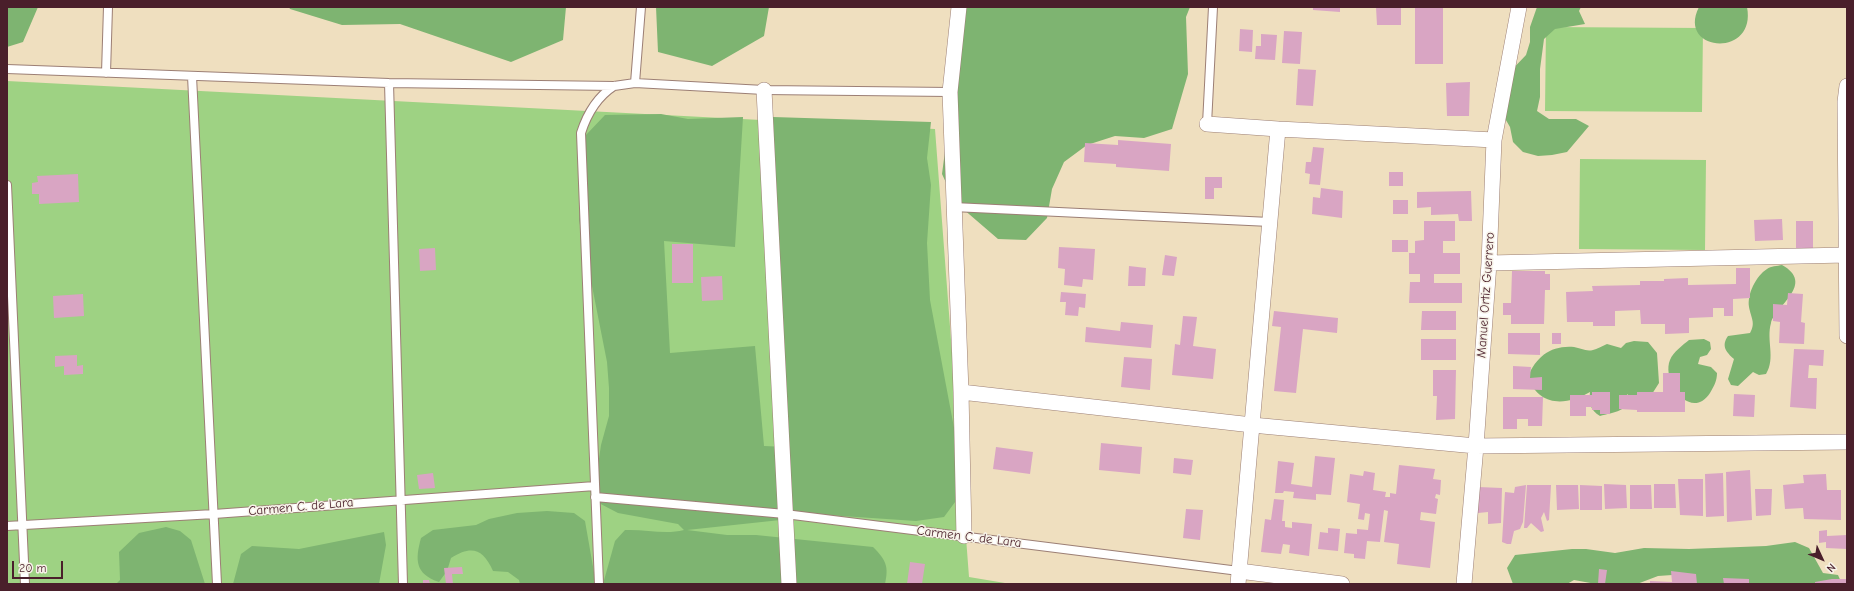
<!DOCTYPE html>
<html>
<head>
<meta charset="utf-8">
<style>
  body { margin:0 }
  #map { position:relative; width:1854px; height:591px; overflow:hidden; background:#efdfbf; font-family:"Comic Neue",sans-serif }
  canvas { display:block }
  .frame { position:absolute; inset:0; border:8px solid #4a1f2b; pointer-events:none }
  .north { position:absolute; left:1802px; top:539px; width:40px; height:40px; -webkit-text-stroke:3px #f7f3e8; paint-order:stroke; rotate:134deg; font-size:11px; font-weight:700; line-height:16px; text-align:center; color:#4a1f2b }
  .north::after { content:''; display:block; margin:auto; width:14px; height:18px; background:#4a1f2b; clip-path:polygon(50% 0,100% 100%,50% 72%,0 100%) }
  .scale { position:absolute; left:12px; top:561px; width:51px; height:18px; box-sizing:border-box; border:2px solid #4a1f2b; border-top:0; padding-left:5px; font-size:12px; line-height:14px; white-space:nowrap; color:#4a1f2b; -webkit-text-stroke:3px #f7f3e8; paint-order:stroke }
</style>
</head>
<body>
<div id="map">
<canvas width="1854" height="591"></canvas>
<div class="frame"></div>
<div class="north">N</div>
<div class="scale">20 m</div>
</div>
<script>
const ctx = document.querySelector('canvas').getContext('2d');
ctx.lineJoin = 'round';
function paint(path, color) {
  ctx.fillStyle = color;
  ctx.fill(path, 'evenodd');
}
function strokePath(path, color, width, dash) {
  ctx.strokeStyle = color;
  ctx.lineWidth = width;
  ctx.lineCap = dash ? 'butt' : 'round';
  ctx.setLineDash(dash || []);
  ctx.stroke(path);
}
function label(font, color, halo, rows, align = 'center') {
  ctx.font = font + ' "Comic Neue",sans-serif';
  ctx.lineWidth = 3;
  ctx.setLineDash([]);
  ctx.textBaseline = 'middle';
  ctx.strokeStyle = halo;
  ctx.fillStyle = color;
  for (const [text, x, y, turn = 0] of rows) {
    ctx.save();
    ctx.translate(x, y);
    ctx.rotate((+turn || 0) * Math.PI / 180);
    ctx.textAlign = isNaN(turn) ? turn : align;
    if (halo) ctx.strokeText(text, 0, 0);
    ctx.fillText(text, 0, 0);
    ctx.restore();
  }
}
paint(new Path2D(`
  M1546,27L1703,28L1702,112L1545,111Z
  M7,81L935,129L969,577L1011,584H7Z
  M1580,159L1706,160L1705,250L1579,249Z`), '#9ed283');
paint(new Path2D(`
  M7,7H38L23,42L7,47Z
  M289,7H566L563,40L511,62L400,24L342,25L290,9Z
  M656,7H769L764,36L712,66L658,52Z
  M964,7H1190L1186,17L1188,74L1172,129L1144,138L1115,136L1087,145L1064,162L1052,189L1047,218L1026,240L998,239L955,202L942,174Z
  M1537,7H1581L1579,11L1585,24L1555,29L1544,39L1540,69V97L1537,111L1549,119H1576L1589,126L1567,152L1552,155L1538,156L1523,152L1513,142L1510,127L1503,115L1506,76L1526,55L1530,42V27Z
  M1699,7H1747C1757,59 1676,52 1699,7Z
  M661,114L688,119L743,117L735,247L664,241L670,353L755,346L764,446L786,447L773,117L931,122L927,158L931,185L927,243L930,300L961,465V494L944,517L916,521L827,515L687,530L727,535H756L873,547C886,560 889,566 885,584H603L615,541L625,530C645,529 665,535 684,530L678,524L618,513L593,500L601,445L609,416V388L607,362L579,220L586,135L605,115Z
  M1782,265C1816,284 1775,306 1771,323C1766,340 1776,358 1766,374L1759,375L1753,372L1738,386L1731,385L1728,379L1734,359C1726,352 1721,346 1728,336L1750,333C1756,323 1751,318 1749,307C1747,294 1756,276 1767,269C1771,266 1777,266 1782,265Z
  M1704,339L1710,342L1711,349L1707,355L1700,357L1698,364L1711,367L1717,373C1717,381 1714,386 1710,393C1691,422 1661,381 1670,360C1673,352 1683,345 1689,340Z
  M1634,341L1648,342L1657,353L1659,383L1652,394L1632,398L1627,394C1631,412 1613,412 1600,416C1590,410 1589,403 1590,392C1566,406 1539,407 1528,377C1536,356 1552,345 1574,347C1581,348 1586,352 1593,350C1597,349 1602,346 1607,344L1621,348L1626,343Z
  M547,511L574,513L585,521L596,584H520L519,580L508,572L493,571C483,549 472,545 451,558L447,571L439,582C415,574 415,560 421,538L433,530L476,525L489,519L517,513Z
  M166,527L180,531L191,540L205,584H116L120,580L119,552L139,533Z
  M384,532L386,545L379,584H233L241,554L252,546L299,549Z
  M1795,542L1809,548L1823,573L1838,575L1842,584H1683L1672,575L1658,576L1637,584H1596L1574,580L1567,584H1513L1507,568L1515,555L1572,549H1586L1615,553L1644,548L1689,549L1766,546Z`), '#7eb471');
paint(new Path2D(`
  M1313,7H1340V12L1313,10Z
  M1376,7H1401V25H1377Z
  M1415,7H1443V64H1415Z
  M1240,29L1253,30L1252,52L1239,51Z
  M1284,31L1302,32L1300,64L1282,63Z
  M1261,34L1277,35L1275,60L1255,59L1256,46H1261Z
  M1298,69L1316,70L1313,106L1296,105Z
  M1470,82L1469,116H1447L1446,83Z
  M1118,140L1171,144L1169,171L1116,167V164L1084,162L1085,143L1118,145Z
  M1313,147L1324,148L1320,185L1309,184L1310,174L1305,173L1306,162H1311Z
  M1389,172H1403V186H1389Z
  M78,174L79,202L39,204V194H32V183L38,182L37,176Z
  M1205,177H1222V188H1214V199H1205Z
  M1321,188L1343,191L1342,218L1312,214L1313,197L1320,198Z
  M1471,191L1472,221H1459L1458,214L1431,215V207L1417,208V192Z
  M1393,200H1408V214H1393Z
  M1782,219L1783,240L1755,241L1754,220Z
  M1424,221H1455V241H1443V253H1460V274H1434V283H1462V303H1409L1410,282H1420V274H1409V253H1415V241L1424,240Z
  M1796,221H1813V248H1796Z
  M1392,240H1408V252H1392Z
  M672,244H693V283H672Z
  M1059,247L1095,249L1093,280L1083,279L1082,287L1064,285L1065,269L1058,268Z
  M435,248L436,270L420,271L419,249Z
  M1165,255L1177,257L1174,276L1162,275Z
  M1129,266L1146,268L1145,286H1128Z
  M1736,268H1750V298L1733,299V316H1724V308H1713V317L1689,318V333L1665,334V324H1641L1640,310L1615,311V326H1593V322H1567L1566,292L1593,291L1592,286L1640,285V281H1664V279L1688,278V285L1736,284Z
  M1512,271H1545V274H1550V290H1545L1544,324H1511V315H1503V303H1511Z
  M722,276L723,300L702,301L701,277Z
  M1061,292L1086,294L1085,308L1079,307L1078,316L1065,315L1066,302H1060Z
  M1788,293L1803,294L1801,322L1805,323L1804,344L1779,343L1780,322L1773,321V304L1787,305Z
  M83,294L84,316L54,318L53,296Z
  M1274,311L1338,318L1337,333L1303,329L1296,393L1274,391L1281,327L1272,326Z
  M1422,311H1456V330H1421Z
  M1183,316L1197,317L1193,346L1216,349L1213,379L1172,375L1175,344L1180,345Z
  M1121,322L1153,325L1151,348L1085,342L1086,327L1120,331Z
  M1508,333H1540V355L1508,354Z
  M1552,333H1561V344H1552Z
  M1421,339H1456V360H1421Z
  M1794,349L1824,350L1823,366L1809,365L1808,378H1817L1816,409L1790,407Z
  M77,355V366L83,365V374L64,375V366L55,367V356Z
  M1124,357L1152,359L1150,390L1121,387Z
  M1513,366L1531,367L1530,378L1542,377V390L1513,389Z
  M1433,370H1456L1455,419L1436,420L1437,396H1433Z
  M1663,373H1680V392H1685V412H1637V410L1619,409V395H1637V392H1663Z
  M1592,392H1610V414H1600V410H1592V407H1586V416H1570V395H1592Z
  M1734,394L1755,395L1754,417L1733,416Z
  M1503,397H1543L1542,426H1528V419H1517V429H1503Z
  M1101,443L1142,447L1140,474L1099,470Z
  M996,447L1033,452L1030,474L993,469Z
  M1315,456L1335,458L1331,495L1316,494V500L1293,498L1294,492L1284,491L1283,493H1275L1278,461L1294,463L1291,484L1312,487Z
  M1174,458L1193,460L1191,475L1173,473Z
  M1399,465L1435,469L1433,479L1441,480L1440,495L1436,494L1435,498L1438,499L1436,514L1421,512L1420,520L1435,522L1430,568L1397,564L1399,544L1384,542L1388,511L1384,510L1380,542L1367,541L1365,559L1354,558V554L1344,553L1346,533L1357,534V529L1368,530L1370,514L1365,513L1364,520L1358,519L1360,504L1347,502L1350,474L1363,476L1364,471L1375,473L1373,490L1386,492L1385,497H1390V493L1396,494Z
  M1750,470L1752,520L1727,522L1726,472Z
  M433,473L435,488L419,489L417,475Z
  M1723,473L1724,516L1706,517L1705,474Z
  M1826,474L1827,490H1841V520L1804,519L1803,508L1785,509L1783,485L1804,483L1803,475Z
  M1678,479H1703V516L1680,515Z
  M1604,484L1626,485L1627,508L1605,509Z
  M1654,484H1675L1676,508H1654Z
  M1526,485L1523,522L1520,529L1514,531L1511,544H1507L1502,542L1505,492L1514,493L1515,487Z
  M1527,485H1551L1549,520L1547,521L1544,512L1541,518L1544,531L1541,532L1531,523L1527,528H1524Z
  M1556,485H1578L1579,509L1557,510Z
  M1580,485L1602,486V510H1580Z
  M1630,485H1651L1652,509H1630Z
  M1478,487L1502,488L1501,523L1488,524V512L1478,513Z
  M1755,489H1772L1771,515L1756,516Z
  M1274,499L1284,500L1282,521H1285V527L1292,528V522L1312,524L1309,556L1289,553L1290,545L1283,544L1281,554L1261,552L1265,519L1271,520Z
  M1186,509L1203,510L1200,540L1183,538Z
  M1328,528L1340,529L1338,551L1318,549L1320,532L1328,533Z
  M1827,530V536L1847,535V549L1826,548V542L1819,543V531Z
  M910,562L925,564L922,584H907Z
  M462,567L463,574H452L453,584H446L444,568Z
  M1599,569L1607,570L1605,584H1598Z
  M1671,571L1696,574L1697,584H1650V581L1672,582Z
  M1723,578L1749,579V584H1724Z
  M1832,579H1847V584H1815V582Z
  M423,580H429L430,584H423Z`), '#d9a5c3');
const lane = new Path2D(`
  M7,69L389,83L614,86L635,83L764,90L950,92
  M106,73L108,7
  M192,76L217,584
  M389,83L403,584
  M635,83L641,7
  M1207,124L1213,7
  M7,185L25,584
  M953,207L1270,222
  M595,497L785,514L1239,571
  M7,526L214,514L595,486
  M599,584L581,133C587,114 597,97 614,86`);
const street = new Path2D(`
  M959,7L950,92L961,392L964,536
  M1847,86L1845,102L1847,336
  M764,90L789,584
  M1207,124L1278,129L1494,140
  M1489,263L1846,255
  M961,392L1252,425L1476,446L1847,442
  M1239,571L1342,584
  M1238,584L1278,129
  M1464,584L1476,446L1489,263L1494,140L1519,7`);
strokePath(lane, '#9c7f75', 10);
strokePath(street, '#9c7f75', 16);
strokePath(lane, '#fff', 8);
strokePath(street, '#fff', 15);
label('13px', '#4a1f2b', '#f7f3e8', [
  ["Manuel Ortiz Guerrero",1486,295,-86],
  ["Carmen C. de Lara",301,507,-5],
  ["Carmen C. de Lara",969,537,7]
]);
</script>
</body>
</html>
